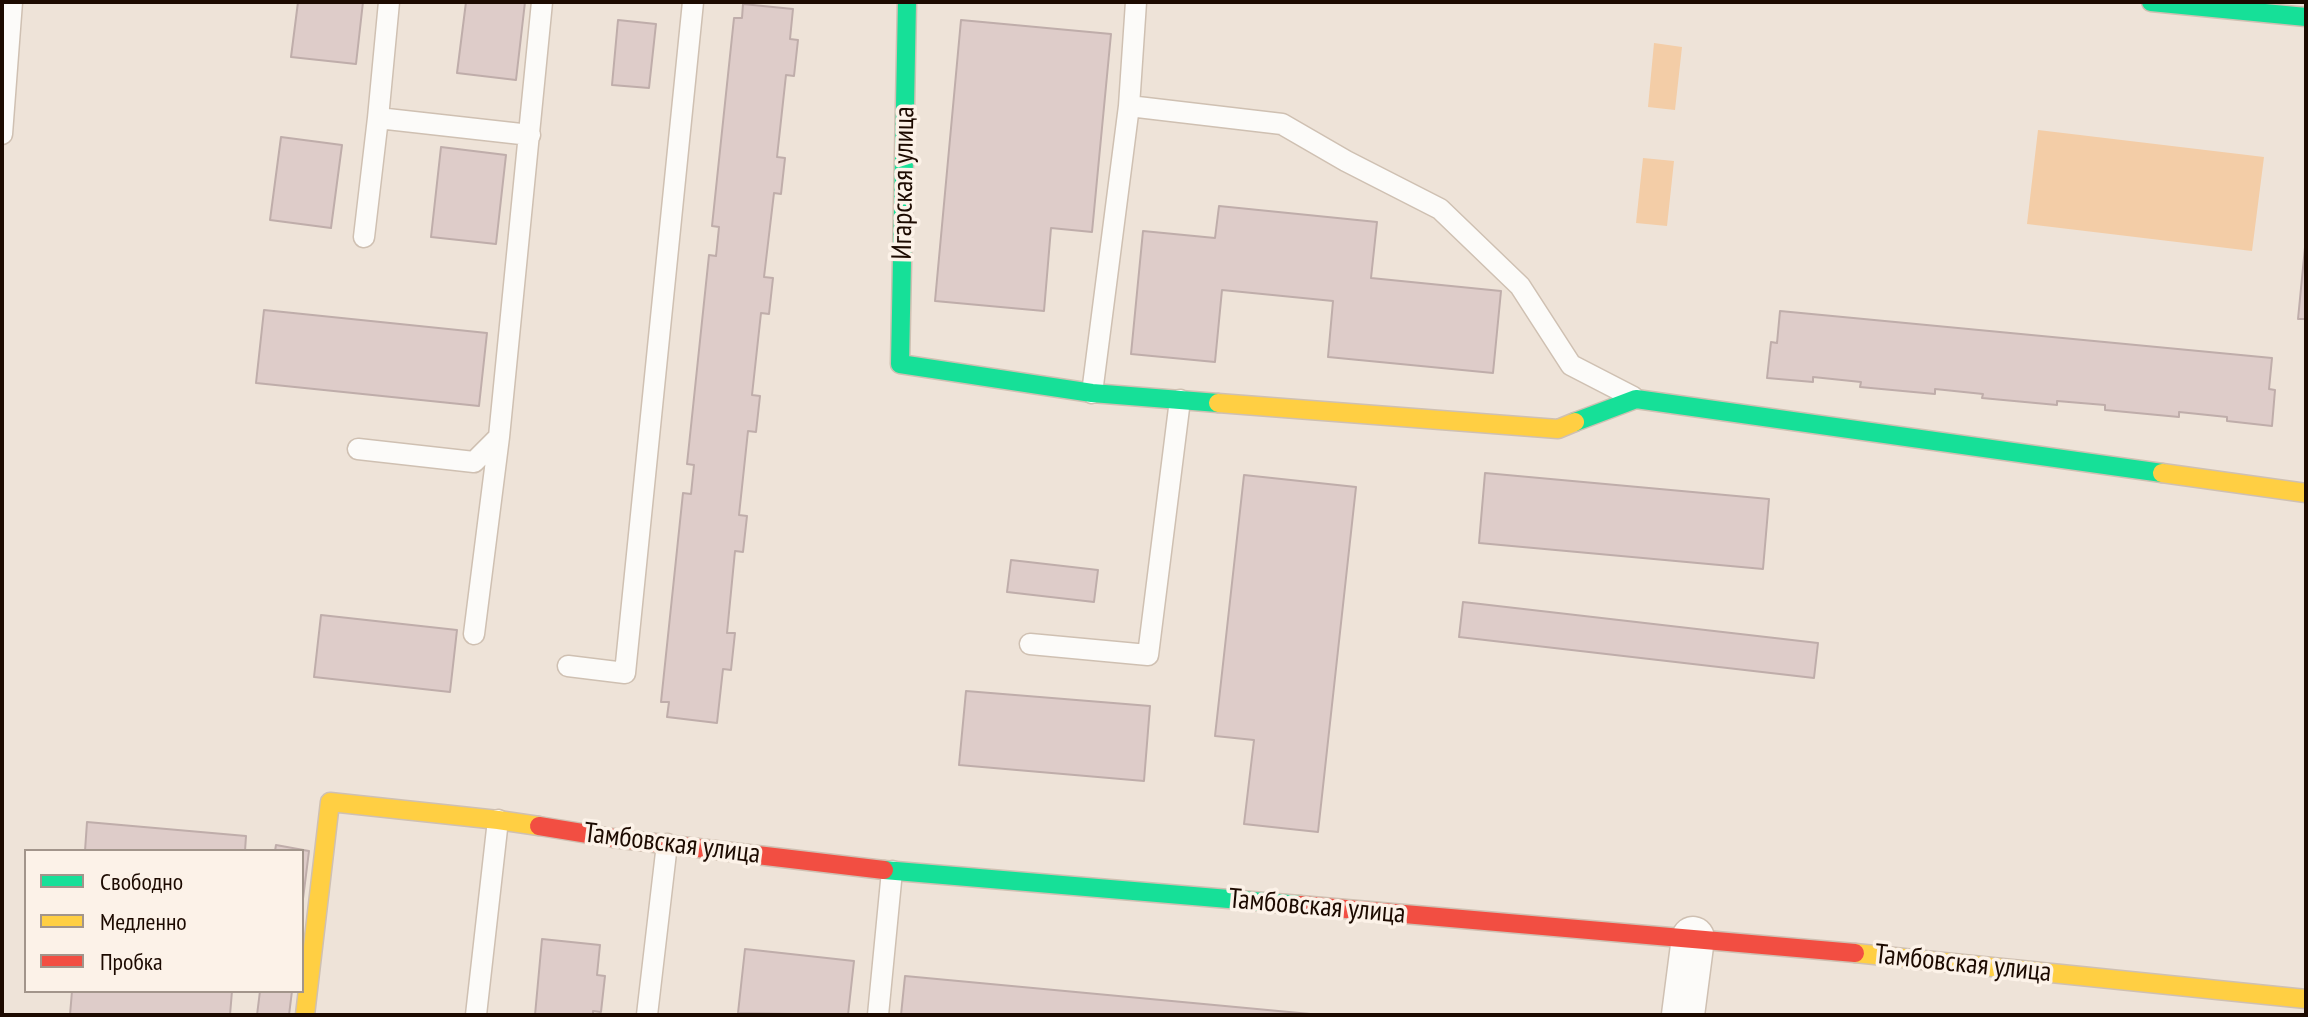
<!DOCTYPE html>
<html>
<head>
<meta charset="utf-8">
<style>
  body { margin:0 }
  #map { position:relative; width:2308px; height:1017px; overflow:hidden; background:#eee3d8; font-family:"PT Sans Narrow",sans-serif }
  canvas { display:block }
  .frame { position:absolute; inset:0; border:4px solid #1c0a00; pointer-events:none }
  .legend { position:absolute; left:24px; top:849px; width:280px; height:144px; box-sizing:border-box; background:#fcf2e8; border:2px solid #a2958b; margin:0; padding:10px 14px; list-style:none; font-size:24px; color:#1c0a00 }
  .legend li { display:flex; align-items:center; gap:16px; height:40px }
  .legend b { width:40px; border:2px solid #a2958b }
</style>
</head>
<body>
<div id="map">
<canvas width="2308" height="1017"></canvas>
<div class="frame"></div>
<ul class="legend">
<li><b style="height:10px;background:#16e098"></b>Свободно</li>
<li><b style="height:10px;background:#ffcf43"></b>Медленно</li>
<li><b style="height:10px;background:#f24e42"></b>Пробка</li>
</ul>
</div>
<script>
const ctx = document.querySelector('canvas').getContext('2d');
ctx.lineJoin = 'round';
function paint(path, color) {
  ctx.fillStyle = color;
  ctx.fill(path, 'evenodd');
}
function strokePath(path, color, width, dash) {
  ctx.strokeStyle = color;
  ctx.lineWidth = width;
  ctx.lineCap = dash ? 'butt' : 'round';
  ctx.setLineDash(dash || []);
  ctx.stroke(path);
}
function label(font, color, halo, rows, align = 'center') {
  ctx.font = font + ' "PT Sans Narrow",sans-serif';
  ctx.lineWidth = 7;
  ctx.setLineDash([]);
  ctx.textBaseline = 'middle';
  ctx.strokeStyle = halo;
  ctx.fillStyle = color;
  for (const [text, x, y, turn = 0] of rows) {
    ctx.save();
    ctx.translate(x, y);
    ctx.rotate((+turn || 0) * Math.PI / 180);
    ctx.textAlign = isNaN(turn) ? turn : align;
    if (halo) ctx.strokeText(text, 0, 0);
    ctx.fillText(text, 0, 0);
    ctx.restore();
  }
}
paint(new Path2D(`
  M1654,43L1682,47L1675,110L1648,107Z
  M2038,130L2264,157L2252,251L2027,224Z
  M1643,158L1674,161L1667,226L1636,223Z`), '#f3cda7');
const building = new Path2D(`
  M298,2H363L356,64L291,57Z
  M466,2H525L516,80L457,73Z
  M743,4L793,9L790,39L798,40L794,76L786,75L777,157L785,158L781,194L774,193L764,277L773,278L769,314L761,313L752,395L760,396L756,432L748,431L739,515L747,516L743,552L735,551L727,633H735L731,670L723,669L717,723L667,717L669,702H661L683,493L691,494L694,465L687,464L709,255L716,256L719,227L712,226L734,18H742Z
  M618,20L656,24L649,88L612,85Z
  M961,20L1111,34L1092,232L1051,228L1044,311L935,301Z
  M281,137L342,145L331,228L270,220Z
  M441,147L506,155L496,244L431,237Z
  M1219,206L1377,222L1371,278L1501,291L1493,373L1328,357L1333,301L1222,290L1215,362L1131,354L1143,231L1215,238Z
  M2306,237V319H2298Z
  M264,310L487,333L479,406L256,383Z
  M1780,311L2272,358L2269,389L2275,390L2272,426L2227,421V417L2179,412V417L2105,410V405L2057,401V405L1982,398L1983,394L1935,389V394L1860,387L1861,382L1813,377V382L1767,378L1771,342L1777,343Z
  M1485,473L1769,499L1763,569L1479,543Z
  M1244,475L1356,487L1318,832L1244,824L1254,740L1215,736Z
  M1011,560L1098,570L1094,602L1007,592Z
  M1463,602L1818,643L1814,678L1459,637Z
  M321,615L457,630L450,692L314,677Z
  M966,691L1150,706L1144,781L959,765Z
  M87,822L246,836L245,851H85Z
  M276,845L309,851L302,907V851H275Z
  M542,939L600,945L597,975L605,976L601,1012L593,1011V1015H535Z
  M745,949L854,961L848,1015L738,1013Z
  M905,976L1321,1015H901Z
  M72,991H232L230,1015H70Z
  M260,991H292L289,1015H257Z`);
paint(building, '#deccc9');
strokePath(building, '#bfadaa', 2);
const lane = new Path2D(`
  M389,2L378,118L530,135
  M1136,2L1129,106L1282,124L1346,161L1440,209L1520,286L1571,365L1633,397
  M2,134L12,2
  M364,237L378,118
  M1092,393L1129,106
  M358,449L474,462L499,437L542,2
  M474,634L499,437
  M1030,644L1148,655L1180,400
  M568,666L625,673L693,2
  M476,1015L498,820
  M647,1015L667,844
  M878,1015L892,871`);
const street = new Path2D(`
  M1683,1015L1693,938`);
const fast = new Path2D(`
  M907,2L900,364L1092,393L1218,403
  M2151,2L2306,17
  M1575,422L1636,399L2162,473
  M884,870L1300,905`);
const slow = new Path2D(`
  M1218,403L1558,429L1575,422
  M2162,473L2306,493
  M1855,953L2306,999
  M305,1015L330,802L498,820L539,826`);
const jam = new Path2D(`
  M539,826L613,838L884,870
  M1300,905L1855,953`);
strokePath(lane, '#cfc0b2', 23);
strokePath(street, '#cfc0b2', 45);
strokePath(fast, '#cfc0b2', 21);
strokePath(slow, '#cfc0b2', 21);
strokePath(jam, '#cfc0b2', 21);
strokePath(lane, '#fcfbf9', 20);
strokePath(street, '#fcfbf9', 42);
strokePath(fast, '#16e098', 18);
strokePath(slow, '#ffcf43', 18);
strokePath(jam, '#f24e42', 18);
label('28px', '#1c0a00', '#fcf2e8', [
  ["Игарская улица",904,183,-89],
  ["Тамбовская улица",672,844,7],
  ["Тамбовская улица",1317,907,5],
  ["Тамбовская улица",1963,964,6]
]);
</script>
</body>
</html>
